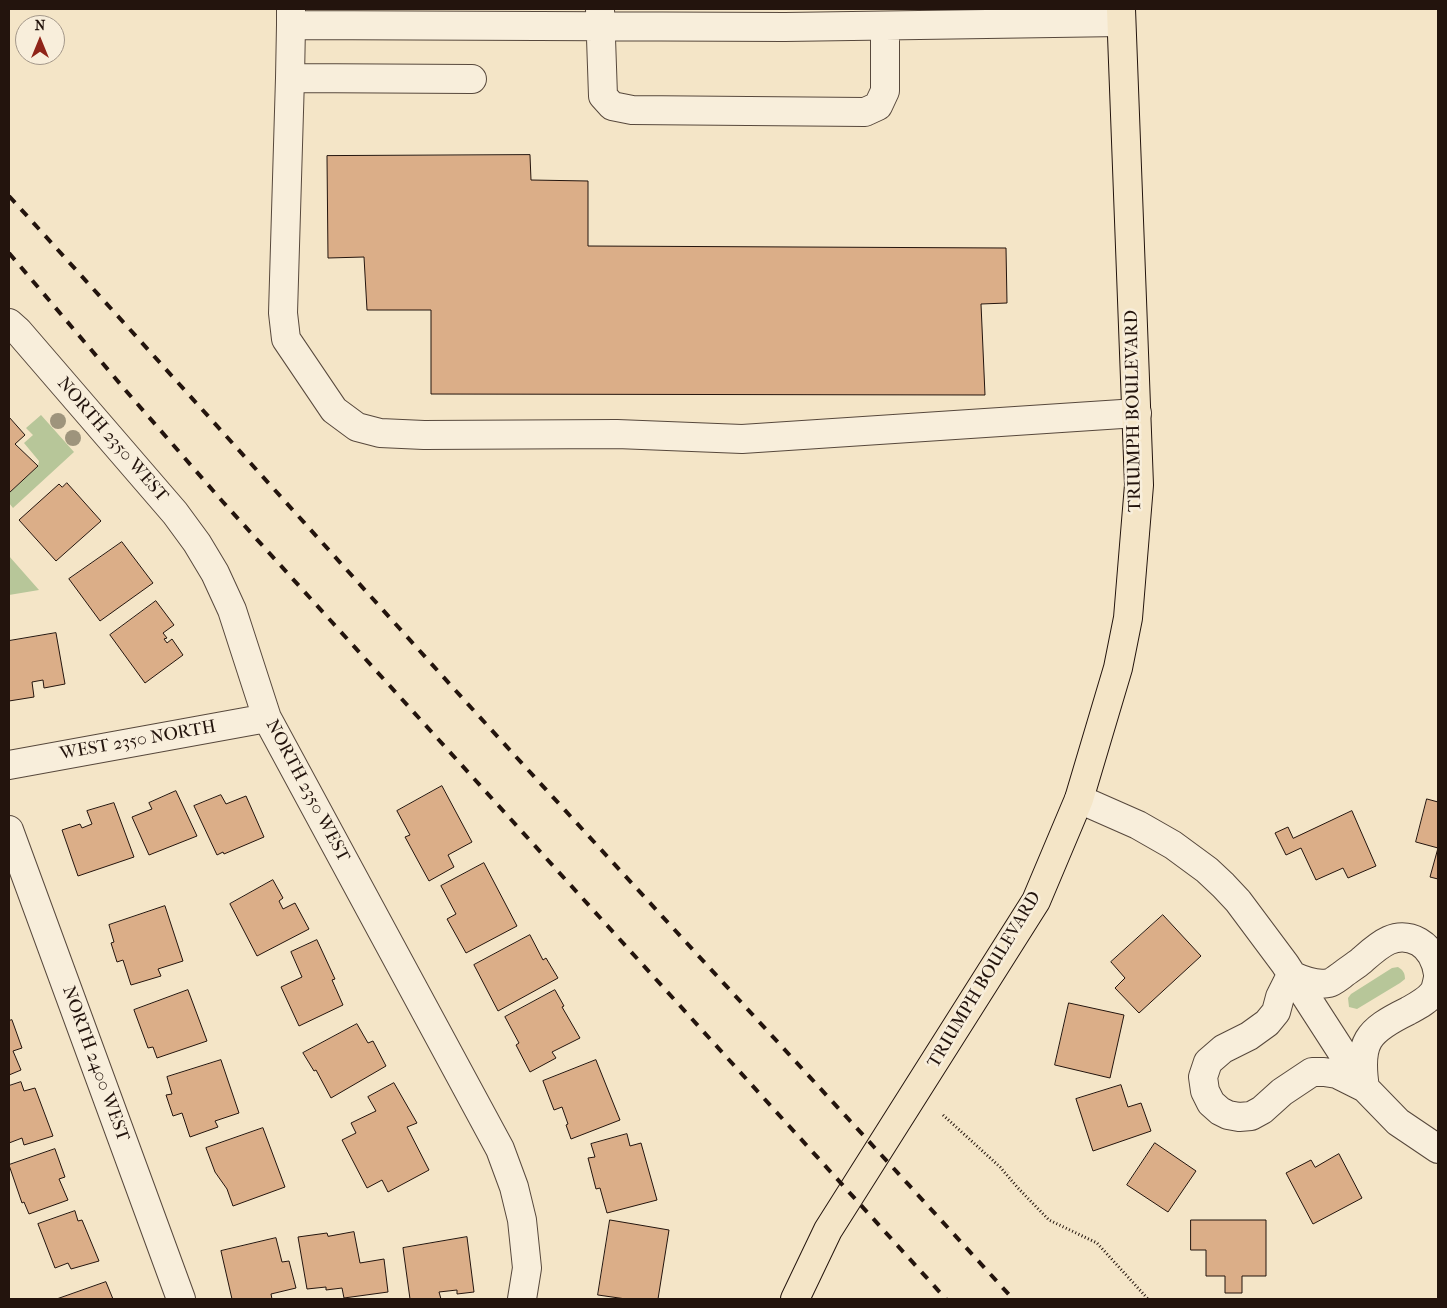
<!DOCTYPE html>
<html>
<head>
<meta charset="utf-8">
<style>
  body { margin:0 }
  #map { position:relative; width:1447px; height:1308px; overflow:hidden; background:#f4e5c7; font-family:"IM FELL French Canon",serif }
  canvas { display:block }
  .frame { position:absolute; inset:0; border:10px solid #23140d; pointer-events:none }
  .north { position:absolute; left:15px; top:15px; width:50px; height:50px; box-sizing:border-box; background:#f8eedb; border:1px solid #a39789; border-radius:50%; rotate:0deg; font-size:14px; font-weight:700; line-height:20px; text-align:center; color:#23140d }
  .north::after { content:''; display:block; margin:auto; width:18px; height:22px; background:#8f2418; clip-path:polygon(50% 0,100% 100%,50% 72%,0 100%) }
</style>
</head>
<body>
<div id="map">
<canvas width="1447" height="1308"></canvas>
<div class="frame"></div>
<div class="north">N</div>
</div>
<script>
const ctx = document.querySelector('canvas').getContext('2d');
ctx.lineJoin = 'round';
function paint(path, color) {
  ctx.fillStyle = color;
  ctx.fill(path, 'evenodd');
}
function strokePath(path, color, width, dash) {
  ctx.strokeStyle = color;
  ctx.lineWidth = width;
  ctx.lineCap = dash ? 'butt' : 'round';
  ctx.setLineDash(dash || []);
  ctx.stroke(path);
}
function label(font, color, halo, rows, align = 'center') {
  ctx.font = font + ' "IM FELL French Canon",serif';
  ctx.lineWidth = 5;
  ctx.setLineDash([]);
  ctx.textBaseline = 'middle';
  ctx.strokeStyle = halo;
  ctx.fillStyle = color;
  for (const [text, x, y, turn = 0] of rows) {
    ctx.save();
    ctx.translate(x, y);
    ctx.rotate((+turn || 0) * Math.PI / 180);
    ctx.textAlign = isNaN(turn) ? turn : align;
    if (halo) ctx.strokeText(text, 0, 0);
    ctx.fillText(text, 0, 0);
    ctx.restore();
  }
}
paint(new Path2D(`
  M41,415L74,452L13,508L9,503V493L38,466L39,461L24,443L33,435L26,428Z
  M9,556L39,590L9,595Z
  M1398,967C1403,970 1405,973 1405,979L1400,983L1357,1009L1349,1007L1348,998L1351,994L1392,968Z`), '#b7c699');
const building = new Path2D(`
  M530,155L531,180L588,181V246L1006,248L1007,303L981,304L985,395L431,394V310H367L364,257L328,258L327,156Z
  M9,417L25,435L15,444L38,466L9,493Z
  M67,483L101,521L56,561L19,520L59,484L62,487Z
  M122,542L153,583L100,621L69,579Z
  M156,601L174,625L163,633L167,638L164,639L167,643L172,639L183,655L145,683L110,635Z
  M56,633L65,684L44,688L43,680L32,682L34,697L9,701V641Z
  M442,786L472,842L448,855L454,867L429,881L405,837L410,835L397,811Z
  M176,791L197,836L149,855L132,817L152,809L149,803Z
  M221,795L226,804L246,796L264,837L224,854L223,852L217,855L194,806Z
  M1427,799L1438,802V879L1430,877L1438,848L1416,842Z
  M114,803L134,857L78,876L62,830L80,824L82,828L92,824L87,811Z
  M1352,811L1376,866L1348,878L1343,868L1316,880L1301,848L1286,855L1275,833L1288,827L1293,838Z
  M484,863L517,926L466,953L447,919L456,914L441,886Z
  M273,880L283,898L279,901L283,909L295,903L309,929L257,956L230,904Z
  M165,906L183,961L158,969L161,976L131,985L123,960L117,962L111,943L114,942L109,925Z
  M1163,915L1201,956L1139,1013L1115,988L1125,978L1111,962Z
  M530,935L543,960L546,958L558,978L498,1011L474,965Z
  M317,940L335,979L332,980L343,1005L299,1026L281,987L302,977L291,952Z
  M188,990L207,1041L157,1058L153,1047L148,1048L134,1010Z
  M555,990L564,1006L562,1007L580,1038L552,1052L556,1058L530,1072L516,1045L519,1043L505,1017Z
  M1069,1003L1124,1015L1110,1078L1055,1065Z
  M12,1020L22,1048L13,1051L21,1070L9,1075V1021Z
  M357,1024L368,1043L373,1041L386,1066L331,1098L316,1070L314,1071L303,1053Z
  M221,1060L239,1113L215,1121L218,1127L190,1137L182,1113L173,1116L166,1095L172,1094L167,1077Z
  M596,1060L620,1120L571,1139L566,1125L568,1124L562,1107L554,1110L543,1081Z
  M21,1082L24,1091L35,1088L53,1136L24,1145L22,1138L9,1143V1086Z
  M394,1083L417,1123L407,1127L429,1170L388,1192L382,1180L367,1188L342,1140L356,1133L351,1123L376,1111L368,1097Z
  M1121,1085L1128,1107L1141,1103L1151,1131L1093,1151L1076,1099Z
  M263,1128L285,1187L233,1206L227,1189L215,1172L206,1148Z
  M627,1134L630,1146L641,1143L657,1200L607,1213L600,1188L596,1189L588,1158L595,1157L591,1144Z
  M1155,1143L1196,1171L1168,1212L1127,1185Z
  M55,1149L65,1177L59,1179L68,1200L29,1214L24,1202L22,1203L9,1165Z
  M1339,1154L1362,1198L1313,1224L1286,1173L1311,1160L1315,1167Z
  M75,1211L78,1221L82,1220L99,1261L71,1269L68,1263L55,1268L38,1224Z
  M610,1220L669,1230L658,1299H626L598,1295Z
  M1191,1220H1266V1276H1242V1293H1225V1276H1206V1250H1191Z
  M354,1232L360,1263L384,1259L388,1292L344,1298L342,1288L326,1290V1287L307,1289L298,1237L327,1233L328,1236Z
  M467,1237L474,1292L457,1294V1290L439,1292L441,1299H410L403,1248Z
  M276,1238L282,1262L289,1261L296,1288L271,1294L272,1299H232L221,1251Z
  M106,1282L113,1299H57Z`);
paint(building, '#dbae88');
strokePath(building, '#23140d', 1);
const minor = new Path2D(`
  M291,9V25L785,27L1121,22
  M600,9L603,96L612,106L632,110L865,112L878,106L885,91V26
  M290,78L291,25
  M472,79L290,78L283,313L286,339L334,410L357,427L380,433L424,435L617,434L742,439L1137,413
  M9,323L18,331L175,513L197,543L215,573L232,610L267,718L500,1149L514,1187L522,1220L527,1268L522,1299
  M9,765L267,718
  M1079,799L1138,825L1173,845L1207,870L1223,885L1238,901L1285,964L1365,1088L1398,1122L1438,1149
  M9,830L181,1299
  M1365,1088L1337,1074L1324,1072H1312L1282,1092L1262,1110L1251,1116L1239,1117L1228,1115L1220,1111L1211,1103L1205,1091L1203,1077L1208,1062L1223,1049L1249,1036L1267,1023L1276,1012L1280,997L1291,975C1302,980 1317,986 1329,983C1333,982 1339,977 1342,975C1348,970 1355,966 1361,961C1378,946 1395,929 1419,942C1431,949 1436,961 1438,974
  M1365,1088C1358,1042 1367,1031 1408,1011C1417,1006 1427,1001 1433,993C1436,989 1437,982 1438,978`);
const major = new Path2D(`
  M795,1299L828,1230L1036,901L1079,799L1118,668L1128,618L1139,485L1121,9`);
strokePath(minor, '#57483c', 30);
strokePath(major, '#23140d', 30);
strokePath(new Path2D(`
  M943,1115L1000,1167L1018,1188L1049,1220L1097,1243L1148,1299`), '#23140d', 3, [1, 2.5]);
strokePath(minor, '#f8eedb', 28);
strokePath(major, '#f4e5c7', 28);
strokePath(new Path2D(`
  M9,196C158,360 307,526 456,691C641,894 828,1096 1013,1299
  M9,253L127,392L223,502L946,1299`), '#23140d', 4, [9, 9]);
ctx.fillStyle = '#9e947c';
for (const [x, y] of [
  [58,421],
  [73,438]
]) {
  ctx.beginPath();
  ctx.arc(x, y, 8, 0, 2 * Math.PI);
  ctx.fill();
}
label('18px', '#23140d', '#f8eedb', [
  ["TRIUMPH BOULEVARD",1134,411,-91],
  ["NORTH 2350 WEST",112,440,49],
  ["WEST 2350 NORTH",138,741,-10],
  ["NORTH 2350 WEST",307,791,62],
  ["TRIUMPH BOULEVARD",985,980,-59],
  ["NORTH 2400 WEST",95,1064,70]
]);
</script>
</body>
</html>
